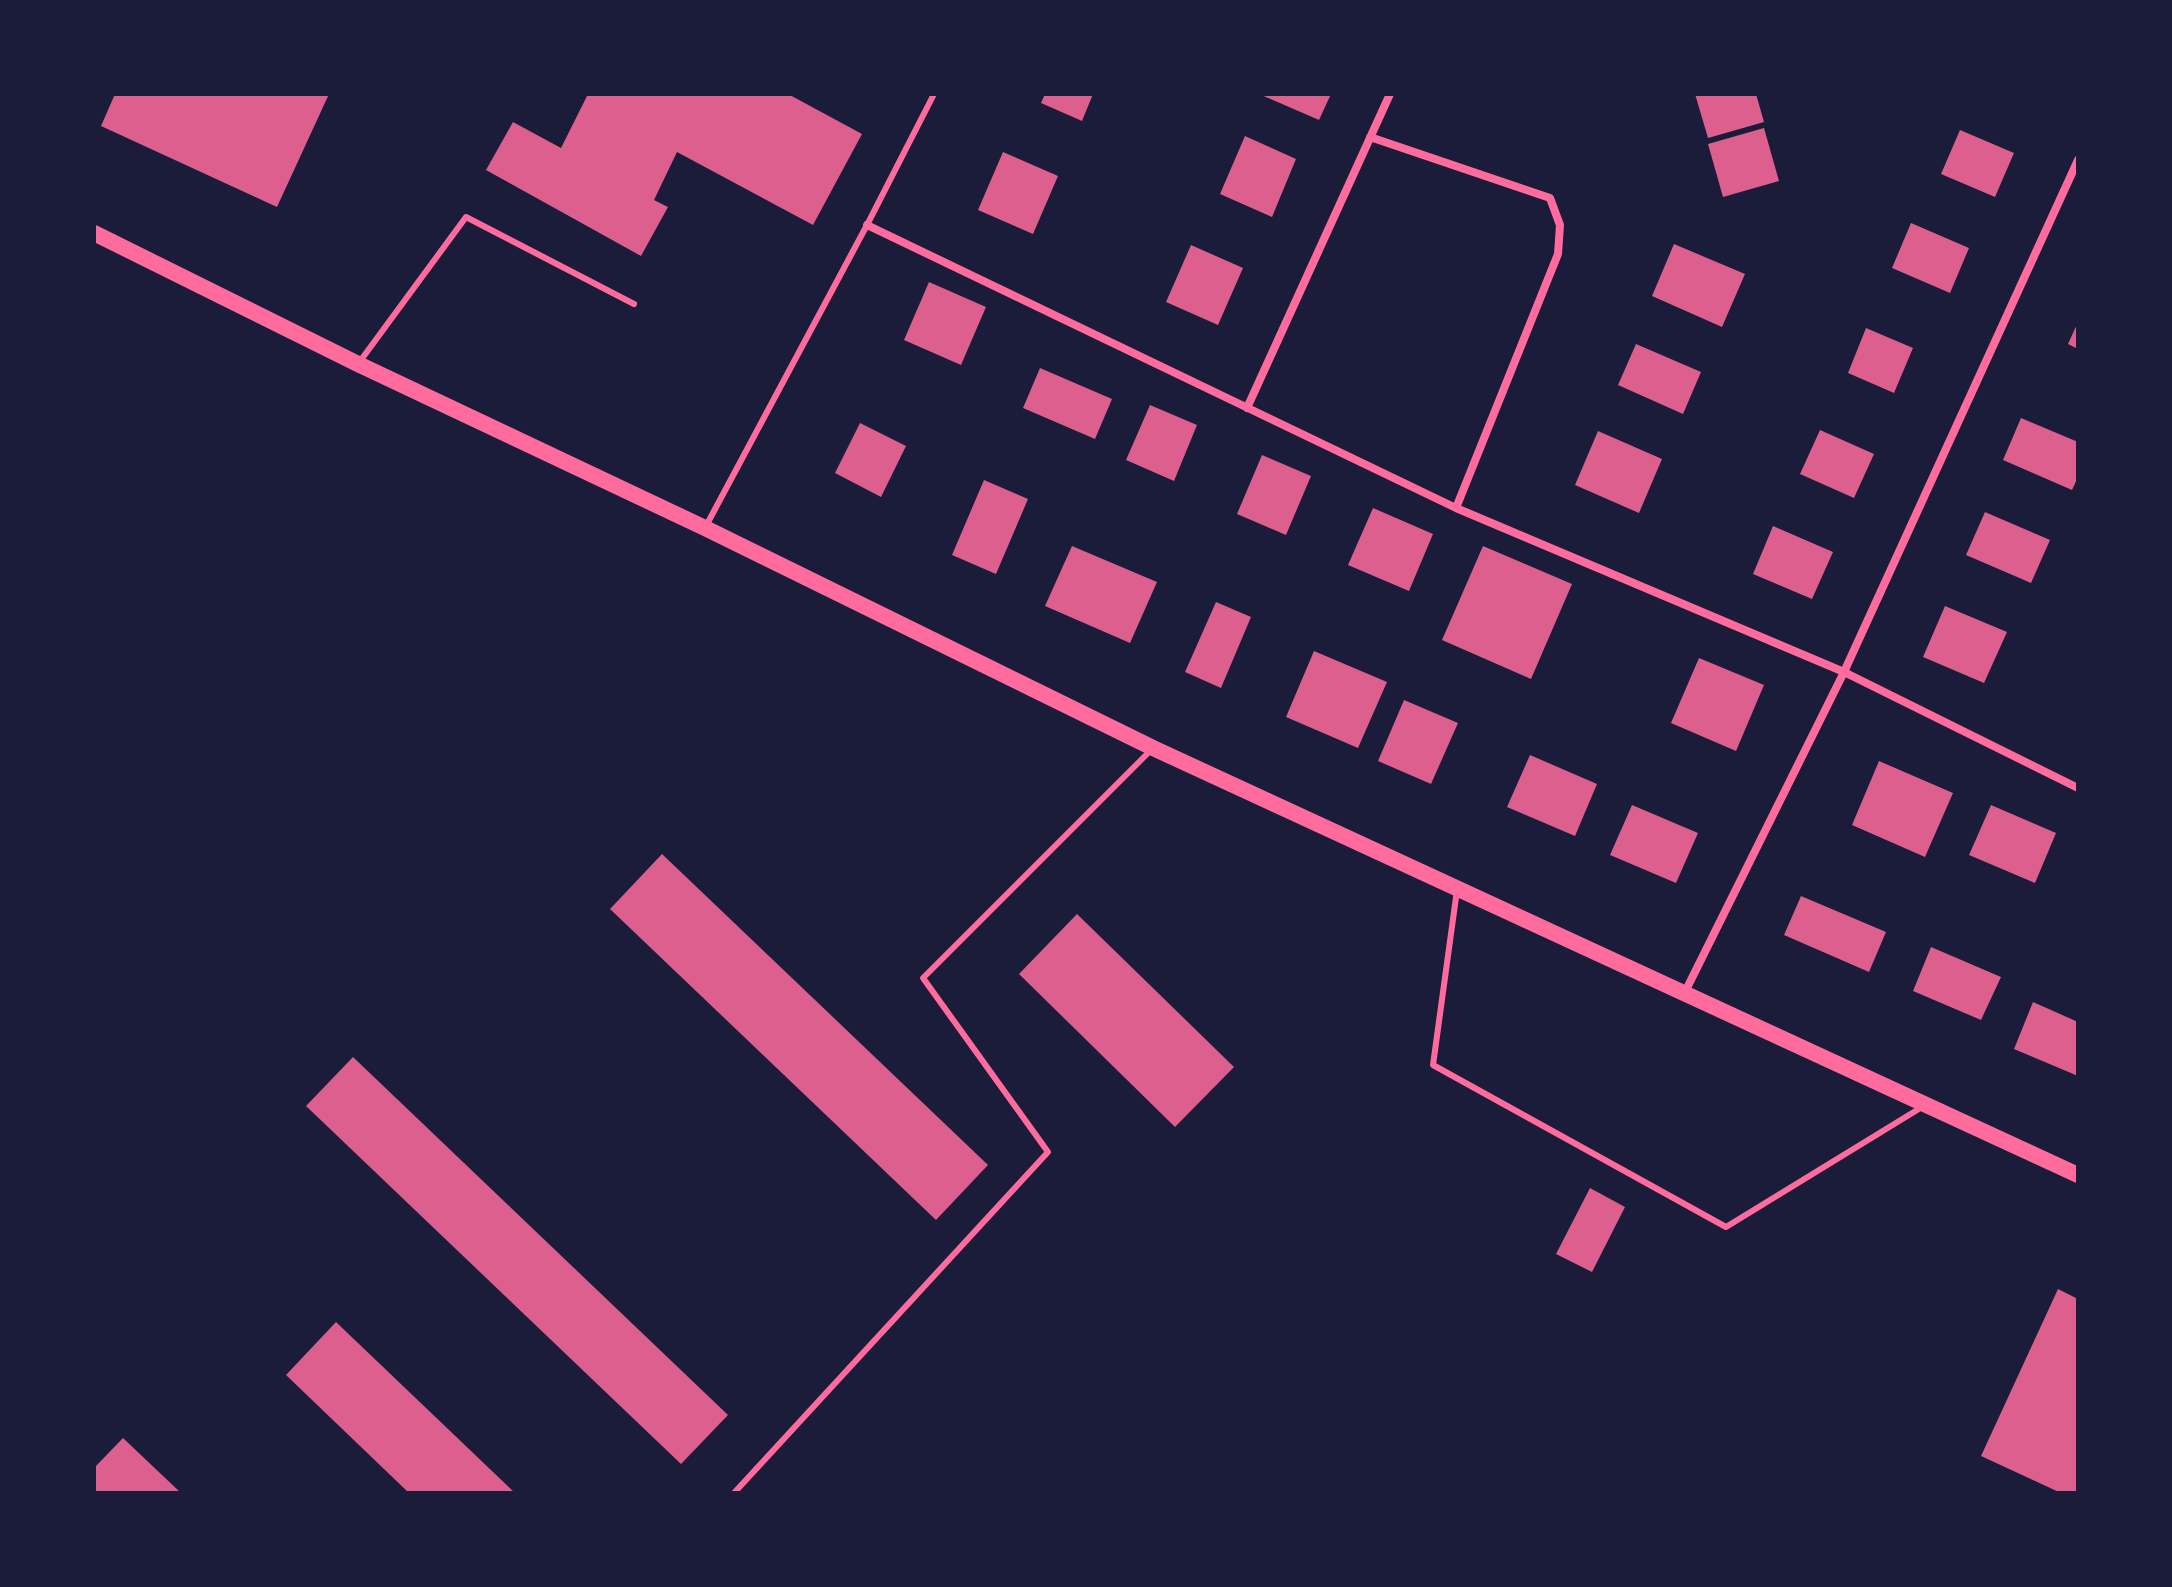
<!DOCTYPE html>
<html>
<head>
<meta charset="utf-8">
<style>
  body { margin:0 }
  #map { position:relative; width:2172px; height:1587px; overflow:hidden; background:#1b1b3a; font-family:"Golos Text",sans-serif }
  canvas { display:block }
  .frame { position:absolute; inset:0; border:96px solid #1b1b3a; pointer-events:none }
</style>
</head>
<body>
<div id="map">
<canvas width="2172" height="1587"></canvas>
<div class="frame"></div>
</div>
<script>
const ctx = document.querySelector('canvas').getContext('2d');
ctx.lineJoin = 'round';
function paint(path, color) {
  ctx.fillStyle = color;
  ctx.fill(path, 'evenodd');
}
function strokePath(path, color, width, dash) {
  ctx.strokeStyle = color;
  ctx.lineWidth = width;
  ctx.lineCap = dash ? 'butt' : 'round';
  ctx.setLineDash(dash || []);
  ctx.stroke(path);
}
paint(new Path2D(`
  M115,94H329L277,207L101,126Z
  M588,94H788L862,134L813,225L677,152L654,200L668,207L641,256L486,170L513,122L561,148Z
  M1045,94H1093L1082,121L1041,103Z
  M1259,94H1331L1319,120Z
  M1695,94H1756L1764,122L1708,138Z
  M1764,128L1779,181L1723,197L1708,144Z
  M1960,130L2014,153L1995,197L1941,174Z
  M1245,136L1296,159L1272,217L1220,194Z
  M1003,152L1058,176L1033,234L978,210Z
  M1911,223L1969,248L1950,293L1892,268Z
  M1674,244L1745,274L1722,327L1652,296Z
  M1191,245L1243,268L1218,325L1166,302Z
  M929,282L986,307L961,365L904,340Z
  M2078,322V349L2068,344Z
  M1866,328L1913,348L1894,393L1848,373Z
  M1636,344L1701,372L1683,414L1618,385Z
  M1040,368L1112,399L1095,439L1023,408Z
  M1150,405L1197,425L1174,481L1126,460Z
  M2021,418L2078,442V477L2072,490L2003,460Z
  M860,423L906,446L881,497L835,473Z
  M1820,430L1874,454L1854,498L1800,474Z
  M1598,431L1662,459L1639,513L1575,485Z
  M1262,455L1311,476L1286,535L1237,514Z
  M984,480L1028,499L996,574L952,555Z
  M1373,508L1433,534L1409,591L1348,565Z
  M1985,512L2050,540L2031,583L1966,555Z
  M1773,526L1833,552L1812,599L1753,574Z
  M1072,546L1157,582L1130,643L1045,606Z
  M1483,546L1572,584L1531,679L1442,640Z
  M1216,602L1251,617L1221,688L1185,672Z
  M1945,606L2007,632L1984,683L1923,657Z
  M1314,651L1387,682L1358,748L1286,717Z
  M1699,658L1764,685L1736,751L1671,723Z
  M1404,700L1458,723L1431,784L1378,761Z
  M1530,755L1597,784L1575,836L1507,807Z
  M1879,761L1953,793L1925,857L1852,825Z
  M1632,805L1698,833L1676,883L1610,855Z
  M1991,805L2056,833L2035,883L1969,855Z
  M662,854L988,1165L936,1220L610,909Z
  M1801,896L1886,932L1869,972L1784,935Z
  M1077,914L1234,1067L1175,1127L1019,974Z
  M1931,947L2001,977L1981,1020L1913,991Z
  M2033,1002L2078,1022V1076L2014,1049Z
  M353,1057L728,1415L681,1464L306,1106Z
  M1590,1188L1625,1207L1592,1272L1556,1254Z
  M2058,1289L2078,1299V1493H2061L1981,1456Z
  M336,1322L515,1493H409L286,1375Z
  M123,1438L181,1493H94V1468Z`), '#dd5f8e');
strokePath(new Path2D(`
  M358,364L466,217L634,304
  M706,526L867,225L934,94
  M1457,890L1433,1065L1726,1227L1922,1107
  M734,1493L1048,1152L923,978L1150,751`), '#ff6b9d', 6);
strokePath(new Path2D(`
  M1370,137L1550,198L1560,225L1558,254L1456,508
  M867,225L1456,508L1844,672L2078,788
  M1247,408L1390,94
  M1685,992L1844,672L2078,160`), '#ff6b9d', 8);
strokePath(new Path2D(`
  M94,233L358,364L705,528L1153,748L2078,1175`), '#ff6b9d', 16);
</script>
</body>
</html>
